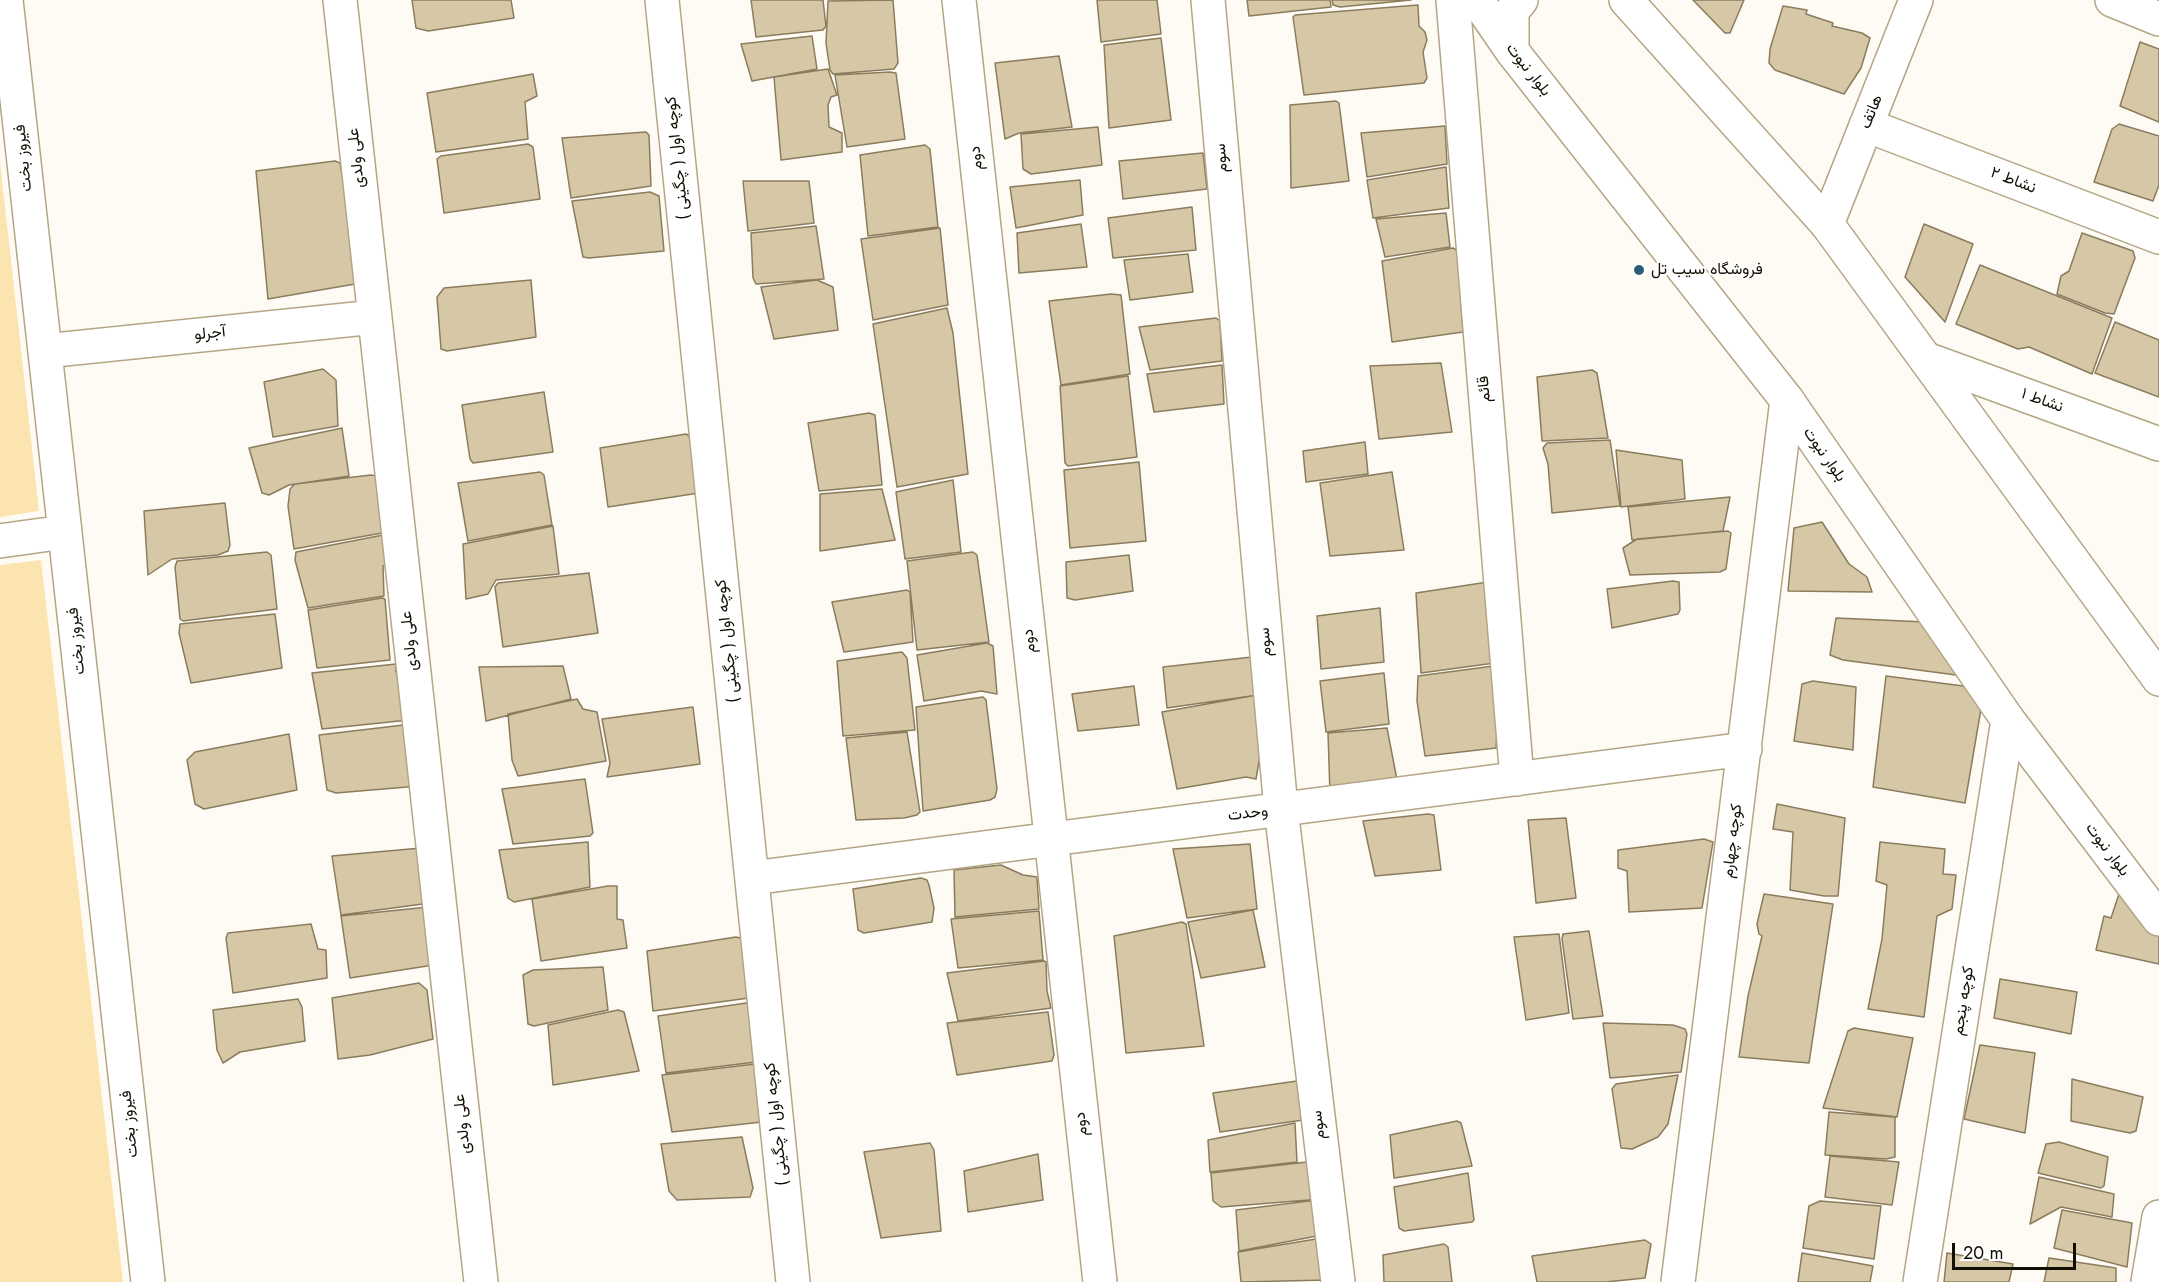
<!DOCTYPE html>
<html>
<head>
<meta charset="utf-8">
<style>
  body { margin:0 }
  #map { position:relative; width:2159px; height:1282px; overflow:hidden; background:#fefbf5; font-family:Jost,sans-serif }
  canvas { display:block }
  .scale { position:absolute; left:1952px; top:1243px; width:124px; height:27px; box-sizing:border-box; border:3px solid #130e03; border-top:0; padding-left:8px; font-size:18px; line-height:21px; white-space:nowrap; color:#130e03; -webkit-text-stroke:4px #fff; paint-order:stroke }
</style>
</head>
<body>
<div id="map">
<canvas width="2159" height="1282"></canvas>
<div class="scale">20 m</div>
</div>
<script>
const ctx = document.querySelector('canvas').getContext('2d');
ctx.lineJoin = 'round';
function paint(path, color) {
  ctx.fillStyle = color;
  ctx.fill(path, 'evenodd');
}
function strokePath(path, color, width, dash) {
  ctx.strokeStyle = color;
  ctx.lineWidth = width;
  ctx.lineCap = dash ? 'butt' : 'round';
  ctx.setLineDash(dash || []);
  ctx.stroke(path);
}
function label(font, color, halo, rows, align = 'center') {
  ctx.font = font + ' Jost,Vazirmatn,sans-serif';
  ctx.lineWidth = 4.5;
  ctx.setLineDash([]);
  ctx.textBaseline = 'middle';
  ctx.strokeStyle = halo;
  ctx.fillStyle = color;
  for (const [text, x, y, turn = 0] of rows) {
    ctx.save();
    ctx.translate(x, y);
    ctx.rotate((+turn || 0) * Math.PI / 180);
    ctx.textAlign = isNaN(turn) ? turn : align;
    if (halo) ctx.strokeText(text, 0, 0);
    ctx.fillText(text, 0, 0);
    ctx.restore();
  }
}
paint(new Path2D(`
  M0,162L39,511L0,517Z
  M41,560L123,1282H0V565Z`), '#fbe4af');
const building = new Path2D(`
  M412,0H511L514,18L428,31L416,28Z
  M751,0H823L826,26L823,30L756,37Z
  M893,0L898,63L894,69L833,74L830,70L826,43L828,1Z
  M1097,0H1157L1161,34L1101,42Z
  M1247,0H1330L1331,7L1249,16Z
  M1332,0H1411L1340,7L1333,5Z
  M1693,0H1744L1730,33H1725Z
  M1418,5L1419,26L1425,32L1427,40L1423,52L1427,78L1424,83L1304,95L1293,17L1295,15Z
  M1783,6L1807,10L1806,14L1833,23L1832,26L1862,33L1870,38L1861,68L1844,94L1775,70L1769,63L1770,49Z
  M812,36L817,69L752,81L741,44Z
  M1161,38L1171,120L1109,128L1104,45Z
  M2140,42L2159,49V122L2120,106Z
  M1059,56L1072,127L1019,133L1005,139L995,63Z
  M828,69L837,95L831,97L828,105L829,127L842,133V152L781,160L774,77Z
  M890,72L896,73L905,139L847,147L835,75Z
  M533,74L537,96L525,102L528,139L436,152L427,93Z
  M1336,101L1339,103L1349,181L1291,188L1290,105Z
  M2119,124L2159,136V185L2153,201L2094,182L2112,129Z
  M1445,126L1447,164L1367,177L1361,133Z
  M1098,127L1102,165L1031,174L1023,169L1021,134Z
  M646,132L649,135L651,186L571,198L562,138Z
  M528,144L533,147L540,199L444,213L437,159L441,156Z
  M925,145L930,149L938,227L868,236L860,155Z
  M1203,153L1207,189L1123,199L1119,161Z
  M335,161L340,163L343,179L355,284L268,299L256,171Z
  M1446,167L1449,208L1373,218L1367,180Z
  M1080,180L1083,215L1016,228L1010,187Z
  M743,181H809L814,223L748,231Z
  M650,192L659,196L664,251L589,258L583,257L572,201Z
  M1192,207L1196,250L1113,258L1108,218Z
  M1446,213L1450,247L1385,257L1376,219Z
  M1081,224L1087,267L1019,273L1017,233Z
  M1924,224L1973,244L1945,322L1905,277Z
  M816,226L824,279L756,284L753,278L751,233Z
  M940,228L948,305L873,320L861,239Z
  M2082,233L2133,251L2135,258L2114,314L2105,313L2057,294L2061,276L2069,271Z
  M1453,248L1458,251L1463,332L1392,342L1382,261Z
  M1188,254L1193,292L1130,300L1124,260Z
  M1980,265L2112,318L2092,374L2029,347L2018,349L1956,324Z
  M531,280L536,337L447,351L441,349L437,297L444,288Z
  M817,280L833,287L838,330L774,339L761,287Z
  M1111,294L1121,295L1130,374L1061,385L1049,301Z
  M947,308L953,333L968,474L897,487L873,324Z
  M1216,318L1220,321L1222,361L1150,370L1139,327Z
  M2115,322L2159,340V397L2095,373Z
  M1441,363L1452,432L1379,439L1370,366Z
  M1222,365L1224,404L1154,412L1147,374Z
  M323,369L336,380L338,426L273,437L264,382Z
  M1592,370L1597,373L1608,438L1542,441L1537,377Z
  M1128,376L1137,457L1068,466L1065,463L1060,386Z
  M544,392L553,452L473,463L470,459L462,405Z
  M869,413L875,415L882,485L819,491L808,423Z
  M342,428L349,476L289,485L269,495L262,493L249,448Z
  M686,434L691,437L699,493L608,507L600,448Z
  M1610,440L1620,506L1552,513L1548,464L1543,448L1547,443Z
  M1365,442L1368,474L1306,482L1303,451Z
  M1616,450L1682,460L1685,499L1621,507Z
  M1139,462L1146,541L1070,548L1064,470Z
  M540,472L544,475L552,525L468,541L458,483Z
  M1392,472L1404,550L1330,556L1320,483Z
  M371,475L377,476L382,533L294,549L288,506L290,489L295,484Z
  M953,480L961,552L905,559L896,492Z
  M882,489L895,540L820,551V494Z
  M1730,497L1723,531L1632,540L1628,507Z
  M225,503L230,545L228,551L218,555L172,559L148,575L144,511Z
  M1822,522L1849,564L1867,577L1872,592L1788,591L1794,528Z
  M553,526L559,574L496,580L488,594L466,599L463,544Z
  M1728,531L1731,533L1726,569L1720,572L1630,575L1623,548L1637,539Z
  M383,535L389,564L383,566L384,596L308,608L295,560L296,552Z
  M267,552L271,555L277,609L183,621L180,619L175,567L177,561Z
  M973,552L977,555L989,642L917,650L907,561Z
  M1129,555L1133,591L1075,600L1067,598L1066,562Z
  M589,573L598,633L503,647L495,587L498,583Z
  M1673,581L1679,582L1680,610L1678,614L1612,628L1607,589Z
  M1488,582L1502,662L1421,673L1416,593Z
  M907,590L910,592L913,642L844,652L832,602Z
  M382,598L385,599L390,660L317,668L308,610Z
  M1380,608L1384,662L1321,669L1317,616Z
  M275,614L282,668L191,683L179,633L180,624Z
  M1836,618L1926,622L1971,677L1843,660L1830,655Z
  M987,643L993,646L997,694L981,691L924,701L917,655Z
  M902,652L907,658L915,730L843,736L837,661Z
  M1261,656L1265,694L1167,708L1163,667Z
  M396,664V672L405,684L409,720L322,729L312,673Z
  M1501,665L1496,748L1425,756L1417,701L1418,676Z
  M563,666L571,699L486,721L479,667Z
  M1384,673L1389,724L1326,732L1320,681Z
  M1886,676L1971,687L1982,703L1965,803L1873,787Z
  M1813,681L1856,687L1853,750L1794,741L1802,684Z
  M1134,686L1139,725L1078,731L1072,694Z
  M1257,695L1263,738L1256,779L1246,777L1177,789L1162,712Z
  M983,697L986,700L997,789L995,797L990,800L923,811L916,707Z
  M577,699L583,709L597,712L606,761L518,776L512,760L508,714Z
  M693,707L700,764L607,777L610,763L602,719Z
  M412,724L419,786L336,793L327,790L319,735Z
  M1387,728L1398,785L1330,794L1328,733Z
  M907,732L920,812L917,815L904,818L856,820L846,738Z
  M289,734L297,790L204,809L195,804L187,760L195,752Z
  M585,779L593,833L590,836L513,844L502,789Z
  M1777,804L1845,818L1838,896H1824L1790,890L1793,832L1773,829Z
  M1428,814L1434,815L1441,870L1375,876L1363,821Z
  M1566,818L1576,898L1536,903L1528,820Z
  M1704,839L1713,842L1702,908L1629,912L1627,871L1618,868V850Z
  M588,842L590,887L514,902L508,898L499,850Z
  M1880,842L1945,849L1943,874L1956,875L1952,909L1937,916L1924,1017L1868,1009L1882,939L1887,885L1876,881Z
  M1250,844L1257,909L1187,918L1173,849Z
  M421,848L430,903L341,915L332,856Z
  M1001,865L1023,875L1037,877L1039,909L955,917L954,870Z
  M921,878L927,880L929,885L934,908L932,922L864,933L858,930L853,889Z
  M608,886H617V919L623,920L627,948L541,961L532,899Z
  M2126,891L2159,931V964L2096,950L2104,916L2111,918L2119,894Z
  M1764,894L1833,904L1809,1063L1739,1057L1748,996L1762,936L1759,934L1757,924Z
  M428,907L440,964L350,978L341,916Z
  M1253,910L1265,967L1201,978L1188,922Z
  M1039,911L1043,960L958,968L951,919Z
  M1182,922L1186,924L1204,1046L1126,1053L1114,936Z
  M311,924L318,949L326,950L327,978L233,993L226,938L228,933Z
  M1589,931L1603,1016L1573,1019L1562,939L1563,934Z
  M1559,934L1569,1013L1526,1020L1514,937Z
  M736,937L744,939L749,998L653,1011L647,951Z
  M1044,961L1046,962L1047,991L1051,1008L958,1021L947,973Z
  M603,967L608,1010L534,1026L528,1024L523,975L533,970Z
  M2000,979L2077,992L2071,1034L1994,1018Z
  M419,983L427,990L433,1039L370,1055L338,1059L332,998Z
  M298,999L302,1007L305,1041L240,1052L223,1063L217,1050L213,1010Z
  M753,1002L756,1062L666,1073L658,1016Z
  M618,1010L624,1012L639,1071L553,1085L548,1025Z
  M1048,1012L1054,1055L1052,1061L957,1075L947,1023Z
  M1603,1023L1673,1025L1685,1029L1687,1034L1681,1072L1610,1078Z
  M1854,1028L1913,1038L1897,1117L1823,1108L1848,1031Z
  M1980,1045L2035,1053L2025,1133L1964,1119Z
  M755,1064L762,1122L672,1132L662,1075Z
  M1678,1075L1668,1124L1658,1137L1632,1149L1621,1148L1612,1089L1616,1084Z
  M2072,1079L2143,1097L2136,1131L2130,1133L2071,1121Z
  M1297,1081L1303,1120L1220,1132L1213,1093Z
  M1829,1112L1895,1117V1157L1886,1159L1825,1155Z
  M1457,1121L1461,1123L1472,1166L1394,1178L1390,1135Z
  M1295,1123L1297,1162L1210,1172L1208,1140Z
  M742,1137L753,1188L750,1197L677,1200L669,1191L661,1144Z
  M2059,1142L2108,1157L2104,1186L2101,1188L2038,1173L2046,1144Z
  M930,1143L934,1150L941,1231L881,1238L864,1152Z
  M1038,1154L1043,1200L968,1212L964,1171Z
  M1830,1156L1899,1162L1892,1205L1825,1197Z
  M1307,1162L1312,1197L1309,1200L1221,1207L1213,1201L1211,1173Z
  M1468,1173L1474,1220L1472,1222L1404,1231L1399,1228L1394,1187Z
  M2039,1177L2114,1194L2112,1217L2061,1207L2030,1224Z
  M1317,1200L1322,1235L1239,1251L1236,1210Z
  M1820,1201L1881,1206L1874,1259L1803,1248L1809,1206Z
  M2062,1210L2132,1223L2127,1267L2054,1248Z
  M1322,1238L1327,1280L1241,1282L1238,1252Z
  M1645,1240L1651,1244L1645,1278L1606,1282H1537L1532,1256Z
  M1444,1244L1448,1247L1452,1282H1384L1383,1255Z
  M1802,1253L1873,1266L1870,1282H1798Z
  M1947,1253L2013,1264L2009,1282H1944Z
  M2049,1258L2116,1268V1282H2044Z`);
paint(building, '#d6c8a6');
strokePath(building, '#8a7c5d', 1.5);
const minor = new Path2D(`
  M6,0L148,1282
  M340,0L481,1282
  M662,0L793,1282
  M959,0L1100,1282
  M1208,0L1281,809L1338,1282
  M1453,0L1517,779
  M2112,0L2159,19
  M1866,125L2159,237
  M1827,224L1916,0
  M45,351L375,317
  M1926,359L2159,444
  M0,541L64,532
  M752,878L1745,749
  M1678,1282L1787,400
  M1920,1282L2008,720
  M2148,1282L2159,1217`);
const secondary = new Path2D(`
  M1477,0L1512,51L1787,400L2008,720L2159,919
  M1626,0L1827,224L2159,679
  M1512,51V11L1521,0`);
strokePath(minor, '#b4a685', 36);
strokePath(secondary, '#b4a685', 36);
strokePath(minor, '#fff', 33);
strokePath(secondary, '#fff', 33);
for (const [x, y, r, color] of [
  [1639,270,6,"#2b5c7a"]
]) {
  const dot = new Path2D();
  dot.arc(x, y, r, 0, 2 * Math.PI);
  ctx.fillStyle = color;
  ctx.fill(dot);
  strokePath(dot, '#fff', 2);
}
label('16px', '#130e03', '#fff', [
  ["بلوار نبوت",1528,70,52],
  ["هاتف",1872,112,-68],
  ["فیروز بخت",24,158,-96],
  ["علی ولدی",357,158,-96],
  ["کوچه اول ( چگینی )",678,158,-96],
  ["دوم",977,158,-96],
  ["سوم",1222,158,-95],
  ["نشاط ۲",2013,181,21],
  ["آجرلو",210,334,-6],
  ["قائم",1485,389,-95],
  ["نشاط ۱",2042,401,20],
  ["بلوار نبوت",1824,455,55],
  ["فیروز بخت",77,641,-96],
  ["علی ولدی",410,641,-96],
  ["کوچه اول ( چگینی )",728,641,-96],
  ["دوم",1030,641,-96],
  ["سوم",1266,642,-95],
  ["وحدت",1248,814,-7],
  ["کوچه چهارم",1733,841,-83],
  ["بلوار نبوت",2107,850,53],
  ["کوچه پنجم",1964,1001,-81],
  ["فیروز بخت",130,1124,-96],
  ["علی ولدی",463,1124,-96],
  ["کوچه اول ( چگینی )",777,1124,-96],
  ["دوم",1082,1124,-96],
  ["سوم",1319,1125,-97]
]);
label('16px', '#130e03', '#fff', [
  ["فروشگاه سیب تل",1651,270]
], 'left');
</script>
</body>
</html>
